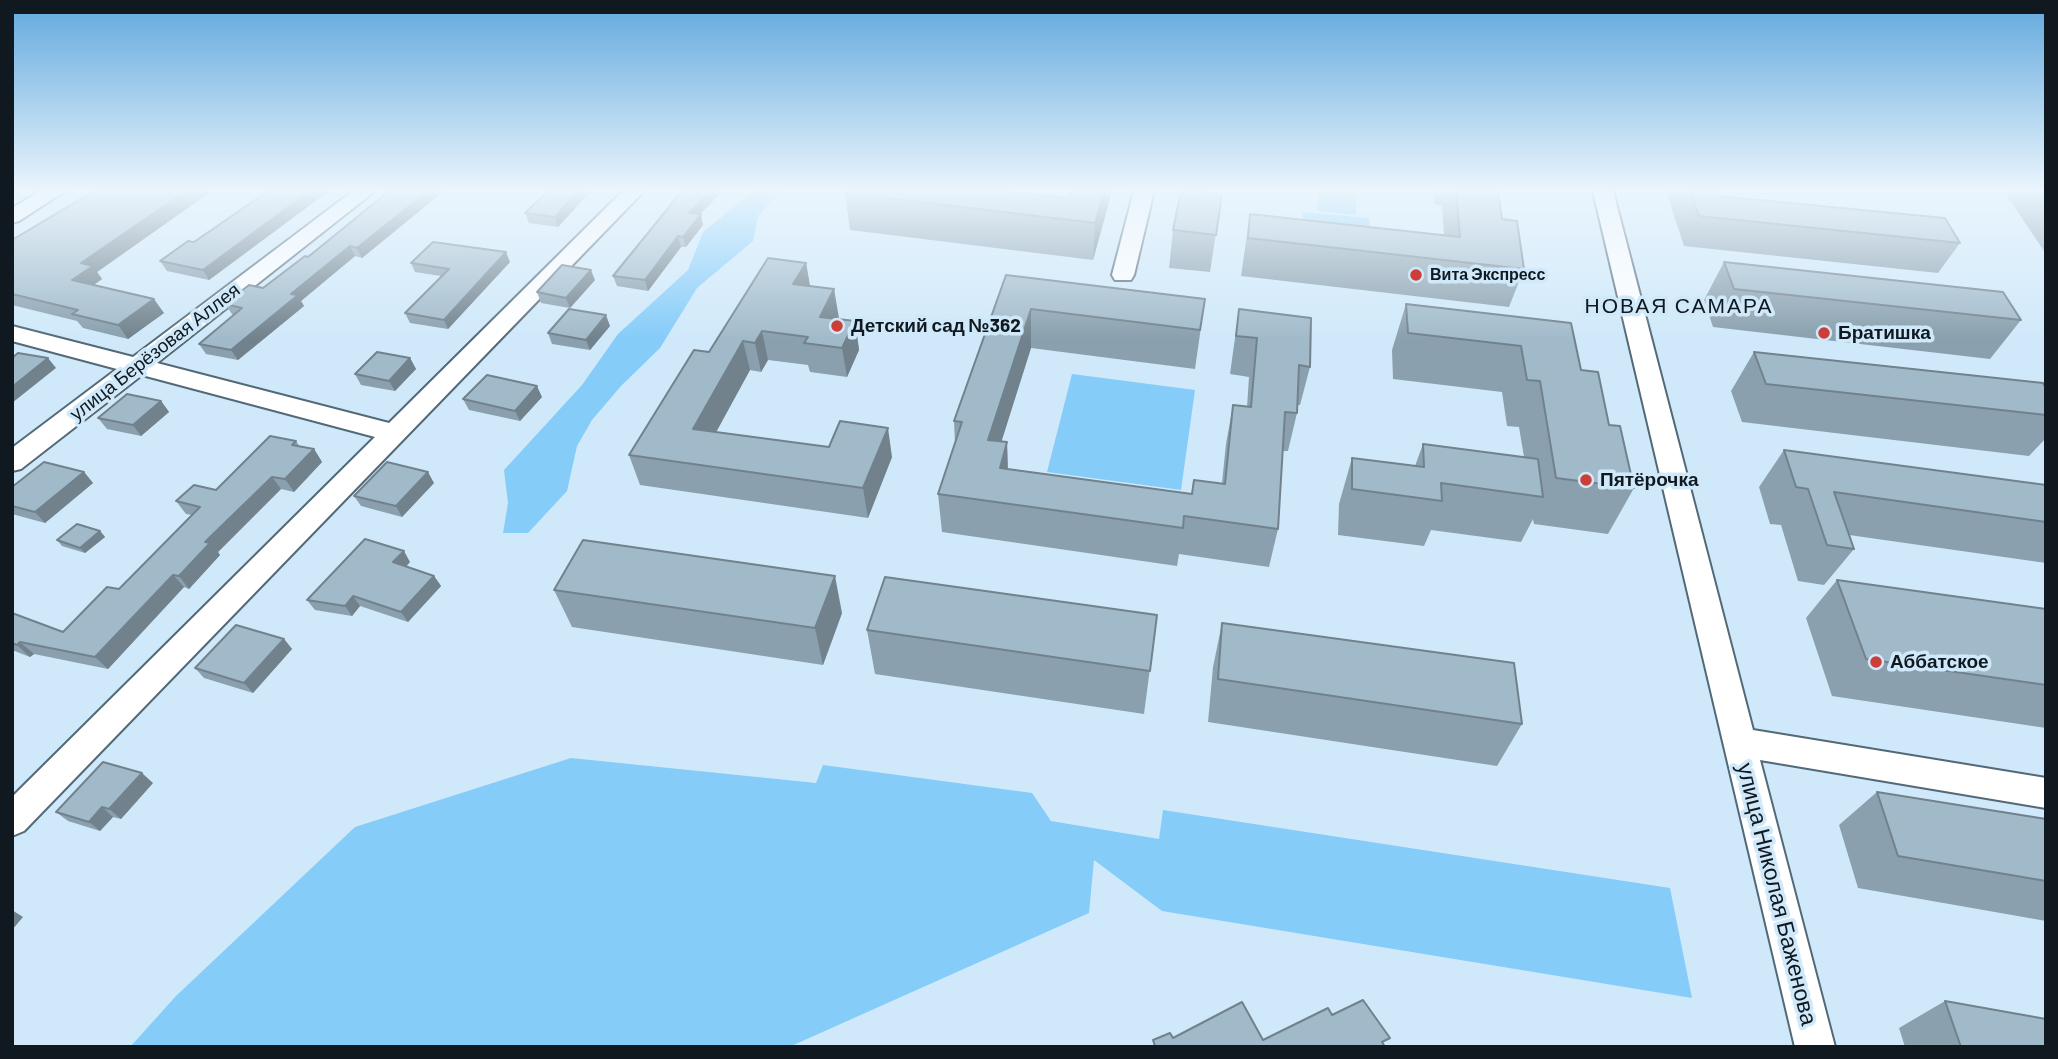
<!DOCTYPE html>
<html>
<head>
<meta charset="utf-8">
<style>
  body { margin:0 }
  #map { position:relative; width:2058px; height:1059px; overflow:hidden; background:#d0e9fa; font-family:Barlow,sans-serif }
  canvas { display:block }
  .frame { position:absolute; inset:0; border:14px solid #10191f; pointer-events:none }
</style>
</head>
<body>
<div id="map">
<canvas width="2058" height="1059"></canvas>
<div class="frame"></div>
</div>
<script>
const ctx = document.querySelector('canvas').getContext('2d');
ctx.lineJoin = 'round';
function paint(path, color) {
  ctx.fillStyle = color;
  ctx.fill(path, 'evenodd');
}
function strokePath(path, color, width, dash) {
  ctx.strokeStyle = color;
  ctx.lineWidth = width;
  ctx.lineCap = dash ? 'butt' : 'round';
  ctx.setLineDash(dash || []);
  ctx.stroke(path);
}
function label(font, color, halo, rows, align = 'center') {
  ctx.font = font + ' Barlow,sans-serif';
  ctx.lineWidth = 7;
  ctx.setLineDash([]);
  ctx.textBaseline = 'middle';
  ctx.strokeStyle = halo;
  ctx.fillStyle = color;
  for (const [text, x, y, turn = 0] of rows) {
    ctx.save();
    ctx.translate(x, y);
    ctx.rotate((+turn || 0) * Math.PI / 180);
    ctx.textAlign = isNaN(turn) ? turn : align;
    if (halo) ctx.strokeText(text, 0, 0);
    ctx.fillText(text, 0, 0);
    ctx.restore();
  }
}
paint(new Path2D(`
  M753,191H781L758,216L753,241L697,288L660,348L621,386L592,420L577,446L567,491L528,533H503L508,503L504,470L582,385L618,334L688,270L703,232Z
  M1318,191H1356V215L1317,211Z
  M1303,212L1369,218V235L1303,229Z
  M1072,374L1195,390L1181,490L1047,472Z
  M571,758L816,783L823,765L1032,793L1051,821L1159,839L1163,810L1670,888L1692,998L1162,911L1094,860L1089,913L789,1047H130L176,996L355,827Z`), '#85ccf9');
const minor = new Path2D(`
  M41,191H65L19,221L12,223V208Z
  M353,191H375L157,363L389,423L623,191H644L24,831L12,836V797L375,437L142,375L21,469L12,471V448L117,369L12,341V326L133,357Z
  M1134,191H1154L1134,275L1131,280H1115L1112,275Z
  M1593,191H1613L1753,730L2046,778V808L1760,760L1835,1047H1795Z`);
strokePath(minor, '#536977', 4);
paint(minor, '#fff');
paint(new Path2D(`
  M268,191H329L209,280L167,271L160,261L194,242Z
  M389,191H444L362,258L355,256L301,301L304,306L238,360L206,354L199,344L233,315L232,314L225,304L263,288L308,257Z
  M548,191H591L558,227L529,223L525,213Z
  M682,191H723L700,214L703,225L686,247H681L648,291L617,286L613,276Z
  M1072,191H1112L1093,260L850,230L845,193L1069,198Z
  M1433,191H1498L1502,219L1524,269L1509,307L1241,276L1250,214L1444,235L1442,205L1434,204Z
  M1666,191H1716L1718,196L1960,243L1938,273L1684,246Z
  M2004,191H2046V254L2007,196Z
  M209,193L97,272L102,279L94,285L164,313L128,339L83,328L77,321L12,305V240Z
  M1222,194L1210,272L1169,268L1173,230Z
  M510,262L448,329L410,323L405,313L441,276L415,272L411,263Z
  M1724,262L2021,320L1990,359L1713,327L1704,300Z
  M806,263L810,286L834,289L838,319L855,321L859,350L847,377L810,372L808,365L768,360L761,372L750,370L716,432L892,457L868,518L640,485L629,455L709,352Z
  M1006,275L1205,299L1195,369L1031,348L1001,441L1007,442L1008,469L1191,494L1222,483L1226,444L1233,405L1247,407L1249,377L1230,374L1239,309L1310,367L1300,405H1297V413L1288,451H1282L1278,529L1269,567L1179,554L1177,566L942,532L938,494L955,443L954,421Z
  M595,280L570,308L541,303L537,292Z
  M1406,304L1571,323L1581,370L1609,425L1634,488L1608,534L1534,524L1533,519L1521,542L1431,530L1424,546L1338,535L1339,504L1352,458L1415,466L1423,444L1524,457L1519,427L1507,426L1502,392L1393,379L1392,350Z
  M610,326L590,350L552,344L548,333Z
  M1754,352L2046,388V438L2029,456L1742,422L1731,391Z
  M410,358L416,369L395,391L361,385L355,374Z
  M542,397L520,421L469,410L463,399Z
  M161,401L169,412L141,436L107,429L98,418Z
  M296,441L300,447L314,449L322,462L294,492L281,489L218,552L220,555L189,589L184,587L108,669L34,654L30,657L12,650V613L63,632L119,589L192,515L186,514L176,501L216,490Z
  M1784,450L2046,485V563L1849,535L1854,549L1824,585L1798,581L1781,525L1770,524L1759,487Z
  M84,472L93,483L45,523L12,514V487Z
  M434,483L402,517L361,506L354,496Z
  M100,531L105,537L85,553L62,546L57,540Z
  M410,562L406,567L434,576L441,586L408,622L360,606L352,616L315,610L307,600Z
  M1837,580L2046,609V728L1832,696L1806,618Z
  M554,590L842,613L823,665L572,627Z
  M1157,615L1144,714L875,674L867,630Z
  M1222,623L1522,724L1497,766L1208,722L1213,667Z
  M284,639L292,649L253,693L204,678L195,668Z
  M153,783L121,819L113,817L100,831L68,821L56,812Z
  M1877,792L2046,819V921L1858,888L1839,825Z
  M1945,1001L2046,1047H1905L1899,1028Z`), '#8aa0ae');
paint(new Path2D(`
  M186,191H208L209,193L97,272L102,279L82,293L72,280L81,263Z
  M310,191H329L209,280L203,270Z
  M428,191H444L362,258L357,248Z
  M578,191H591L558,227L555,217Z
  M710,191H723L691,223L689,213Z
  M1104,191H1112L1093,260L1095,223Z
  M701,214L703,225L686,247L683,237Z
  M678,236L681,247L648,291L645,280Z
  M350,246L355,256L301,301L304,306L238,360L231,350L291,294Z
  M506,252L510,262L448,329L444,320Z
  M806,263L811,292L793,284Z
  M591,270L595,280L570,308L566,298Z
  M834,289L839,318L825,346L820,317Z
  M154,299L164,313L128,339L118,325Z
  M1031,309V348L990,478L988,440Z
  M606,315L610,326L590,350L586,340Z
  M855,321L859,350L847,377L842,348Z
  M762,331L768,360L761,372L755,343Z
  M743,341L750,370L702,458L693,429Z
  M48,358L56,368L12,403V387Z
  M410,358L416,369L395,391L389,381Z
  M537,386L542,397L520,421L515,411Z
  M161,401L169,412L141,436L133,425Z
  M888,428L892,457L868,518L863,488Z
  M1007,442L1008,480L1000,468Z
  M314,449L322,462L294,492L285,479Z
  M84,472L93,483L45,523L35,512Z
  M428,472L434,483L402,517L396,506Z
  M272,477L281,489L218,552L220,555L189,589L179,576L205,542Z
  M100,531L105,537L85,553L80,548Z
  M404,551L410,562L399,573L393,562Z
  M173,575L184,587L108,669L95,657Z
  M434,576L441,586L408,622L401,612Z
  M835,576L842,613L823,665L815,628Z
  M353,596L360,606L352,616L345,606Z
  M284,639L292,649L253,693L244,683Z
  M20,642L34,654L30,657L17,645Z
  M142,773L153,783L121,819L109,809Z
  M102,807L113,817L100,831L89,822Z
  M12,910L23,917L12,930Z`), '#71828d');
const building = new Path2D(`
  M94,191H186L81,263L93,266L72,280L154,299L118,325L72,314L78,310L12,294V240Z
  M268,191H310L203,270L160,261L188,241L194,242Z
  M389,191H428L357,248L350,246L291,294L298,295L231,350L199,344L242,308L225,304L249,285L263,288L305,256L308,257Z
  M548,191H578L555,217L525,213Z
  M682,191H710L689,213L701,214L683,237L678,236L645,280L613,276Z
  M847,191H1004L1069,198L1072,191H1104L1095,223L845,193Z
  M1181,191H1193L1222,194L1216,235L1173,230Z
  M1456,191H1498L1502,219L1517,221L1524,269L1248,238L1250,214L1460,237Z
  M1690,191H1716L1718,196L1945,218L1960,243L1699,216Z
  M433,242L506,252L444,320L405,313L449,269L411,263Z
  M768,258L806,263L793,284L834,289L820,317L855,321L842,348L804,343L808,337L762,331L755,343L743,341L693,429L829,447L840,421L888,428L863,488L629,455L694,350L709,352Z
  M1724,262L2003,292L2021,320L1734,289Z
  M562,265L591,270L566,298L537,292Z
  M1006,275L1205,299L1200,330L1031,309L988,440L1007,442L1000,468L1192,494L1194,480L1225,484L1233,405L1251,407L1257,338L1236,336L1239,309L1311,318L1310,367L1299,365L1297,413L1285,412L1278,529L1184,516L1183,528L938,494L962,422L954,421Z
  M1406,304L1571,323L1581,370L1598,372L1609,425L1620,426L1634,488L1556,478L1540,381L1527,380L1521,346L1408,333Z
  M569,309L606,315L586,340L548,333Z
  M377,352L410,358L389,381L355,374Z
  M1754,352L2043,383L2046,388V415L1766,384Z
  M18,353L48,358L12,387V358Z
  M487,375L537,386L515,411L463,399Z
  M127,394L161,401L133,425L98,418Z
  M270,436L296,441L292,445L314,449L285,479L272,477L205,542L210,543L179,576L173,575L95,657L20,642L17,645L12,643V613L63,632L107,587L119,589L200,507L176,501L194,485L216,490Z
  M1423,444L1538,459L1543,497L1441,483L1442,501L1352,489V458L1424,467Z
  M1784,450L2046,485V522L1834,492L1854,549L1827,545L1808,489L1796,487Z
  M44,462L84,472L35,512L12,506V487Z
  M387,462L428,472L396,506L354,496Z
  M77,524L100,531L80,548L57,540Z
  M365,539L404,551L393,562L434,576L401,612L353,596L345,606L307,600Z
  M583,540L835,576L815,628L554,590Z
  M885,577L1157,615L1150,671L867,630Z
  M1837,580L2046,609V685L1866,659Z
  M1222,623L1514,663L1522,724L1218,679Z
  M236,625L284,639L244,683L195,668Z
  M103,762L142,773L109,809L102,807L89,822L56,812Z
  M1877,792L2046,819V881L1898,856Z
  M1363,1000L1390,1038L1382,1042L1385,1047H1153L1155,1046L1153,1040L1170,1033L1173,1038L1242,1002L1263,1040L1328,1008L1332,1015Z
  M1945,1001L2046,1019V1047H1961Z`);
paint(building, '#a1baca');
strokePath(building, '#71828d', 2);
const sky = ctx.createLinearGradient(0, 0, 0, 339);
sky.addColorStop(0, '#61a8dd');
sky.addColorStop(0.56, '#eaf5fd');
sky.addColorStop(1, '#eaf5fd00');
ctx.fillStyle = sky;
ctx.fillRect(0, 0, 2058, 339);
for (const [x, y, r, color] of [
  [1416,275,7,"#cc3e37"],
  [837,326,7,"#cc3e37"],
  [1824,333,7,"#cc3e37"],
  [1586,480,7,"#cc3e37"],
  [1876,662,7,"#cc3e37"]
]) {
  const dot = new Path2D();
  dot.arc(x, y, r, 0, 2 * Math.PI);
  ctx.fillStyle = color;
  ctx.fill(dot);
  strokePath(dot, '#d0e9fa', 2.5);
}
label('bold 16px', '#10191f', '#d0e9fa', [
  ["Вита Экспресс",1430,275]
], 'left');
label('bold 19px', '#10191f', '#d0e9fa', [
  ["Детский сад №362",851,326],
  ["Братишка",1838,333],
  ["Пятёрочка",1600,480],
  ["Аббатское",1890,662]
], 'left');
label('19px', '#10191f', '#d0e9fa', [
  ["улица Берёзовая Аллея",155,352,-38]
]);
ctx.letterSpacing = '2px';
label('21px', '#10191f', '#d0e9fa', [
  ["НОВАЯ САМАРА",1679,306]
]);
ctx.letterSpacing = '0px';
label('23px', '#10191f', '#d0e9fa', [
  ["улица Николая Баженова",1777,894,76]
]);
</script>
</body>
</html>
